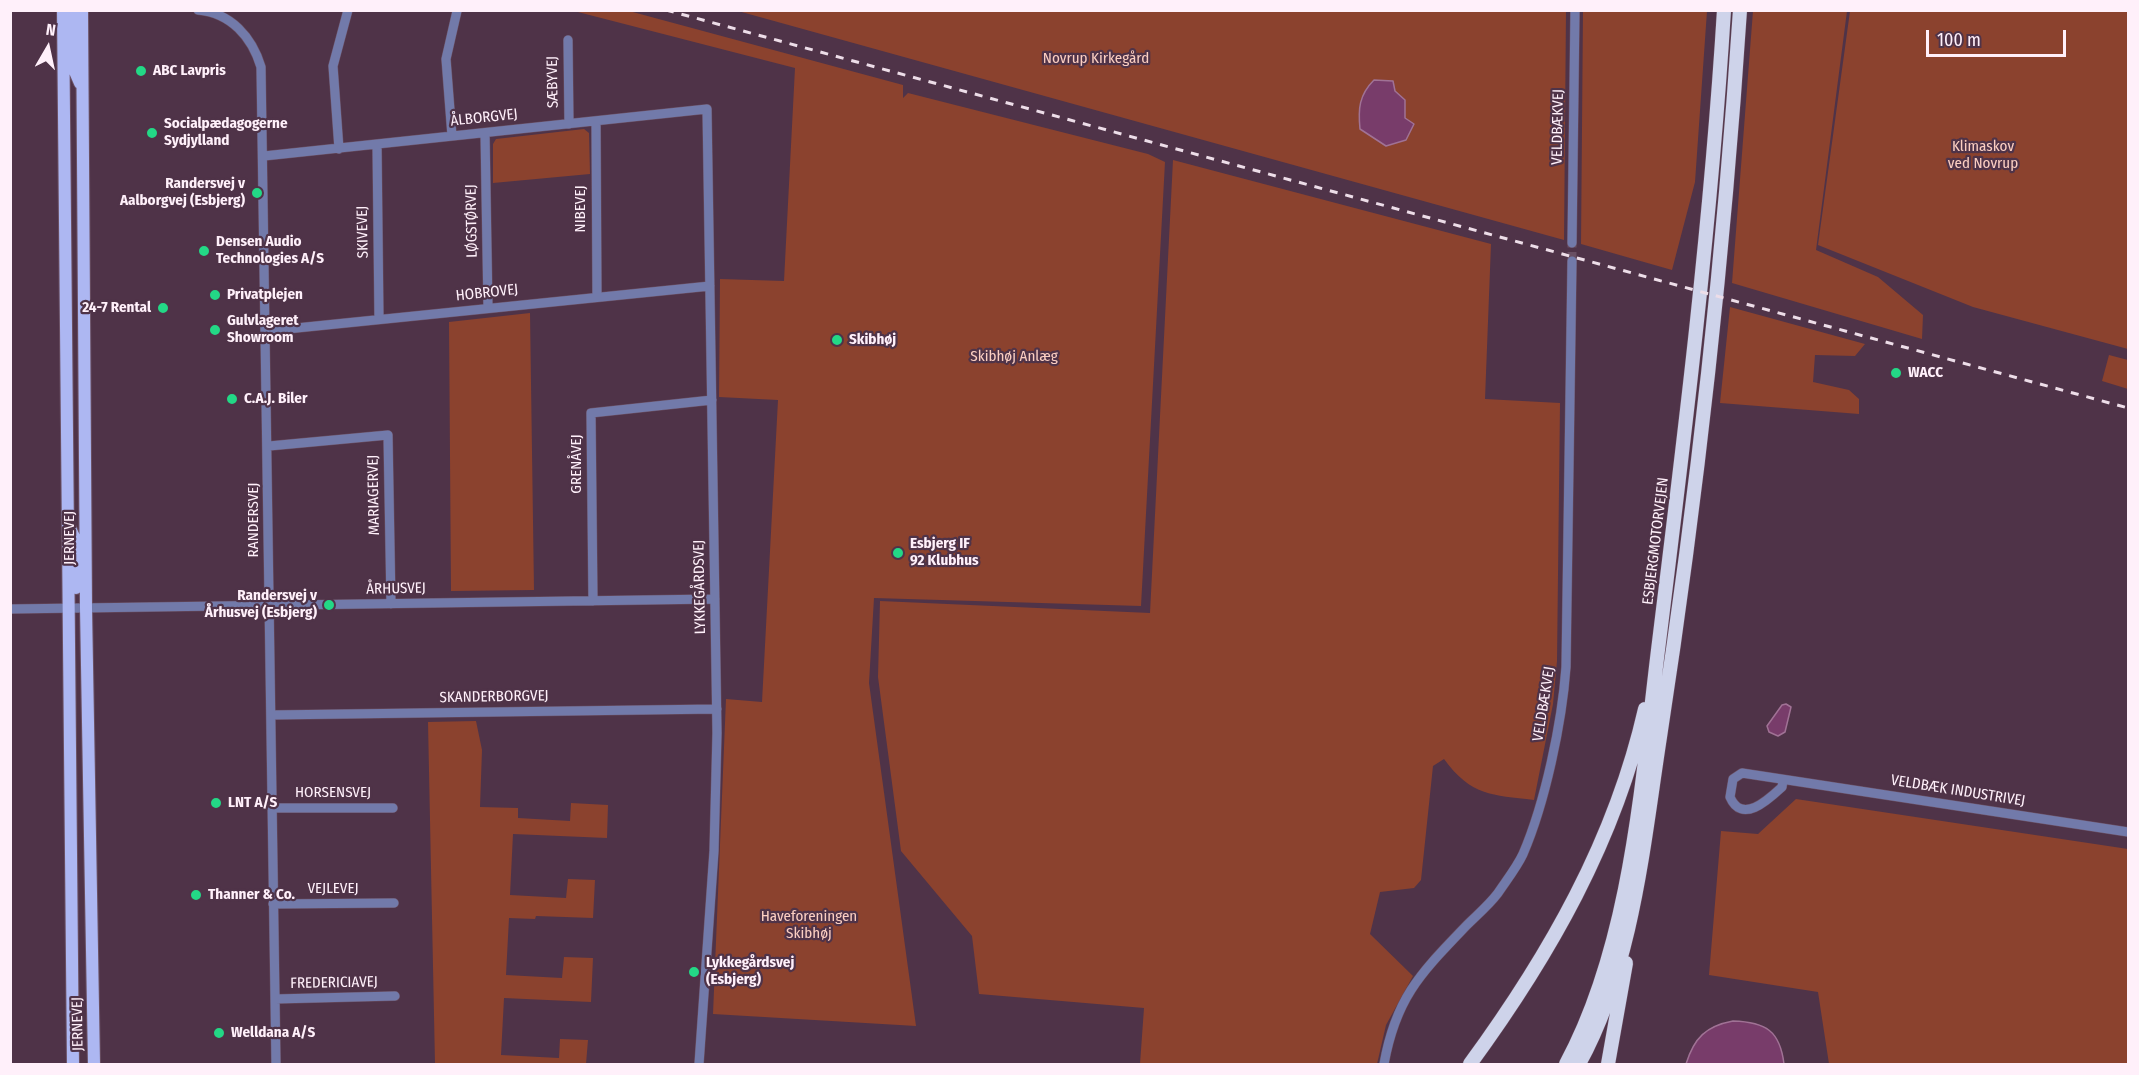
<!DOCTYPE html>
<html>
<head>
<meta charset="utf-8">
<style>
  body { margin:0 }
  #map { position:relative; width:2139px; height:1075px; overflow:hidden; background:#4f3348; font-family:"Fira Sans Condensed",sans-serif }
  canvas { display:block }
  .frame { position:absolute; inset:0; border:12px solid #fff0fa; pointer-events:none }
  .north { position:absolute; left:18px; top:18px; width:60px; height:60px; -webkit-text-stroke:4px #4f3348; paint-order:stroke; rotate:9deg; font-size:16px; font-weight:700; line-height:24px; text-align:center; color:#fff0fa }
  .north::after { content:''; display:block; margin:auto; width:21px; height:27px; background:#fff0fa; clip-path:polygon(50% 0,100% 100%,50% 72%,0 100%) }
  .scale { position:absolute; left:1926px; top:30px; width:140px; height:27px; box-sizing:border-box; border:3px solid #fff0fa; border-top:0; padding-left:8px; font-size:18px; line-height:21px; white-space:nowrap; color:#fff0fa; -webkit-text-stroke:4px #4f3348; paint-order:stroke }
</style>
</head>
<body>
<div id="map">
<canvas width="2139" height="1075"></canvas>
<div class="frame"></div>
<div class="north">N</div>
<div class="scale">100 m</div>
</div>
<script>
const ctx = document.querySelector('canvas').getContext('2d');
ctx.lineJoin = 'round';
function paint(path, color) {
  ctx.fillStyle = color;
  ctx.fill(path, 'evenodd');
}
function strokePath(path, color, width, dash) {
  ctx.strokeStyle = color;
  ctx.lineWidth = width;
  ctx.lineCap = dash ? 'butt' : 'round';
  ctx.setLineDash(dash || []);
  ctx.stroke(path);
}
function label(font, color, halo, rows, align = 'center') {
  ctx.font = font + ' "Fira Sans Condensed",sans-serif';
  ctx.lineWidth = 4.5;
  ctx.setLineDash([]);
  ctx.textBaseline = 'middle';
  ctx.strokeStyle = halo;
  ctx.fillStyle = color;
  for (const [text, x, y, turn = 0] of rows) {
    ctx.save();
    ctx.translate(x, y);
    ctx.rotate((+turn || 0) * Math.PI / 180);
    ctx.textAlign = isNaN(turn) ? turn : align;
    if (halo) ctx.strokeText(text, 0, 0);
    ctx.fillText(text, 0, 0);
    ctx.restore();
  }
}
paint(new Path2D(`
  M574,11H629L903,85V98L908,93L1148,154L1165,162L1141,606L874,598L869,683L916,1026L713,1014L726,699L762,702L778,400L719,397L720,279L784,281L795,68Z
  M738,11H1566L1564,240Z
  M1583,11H1707L1695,182L1672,270L1581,244Z
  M1753,11H1847L1816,250L1878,277L1923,315L1922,339L1732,283Z
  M1850,11H2128V349L1973,307L1818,245Z
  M584,129L589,133L590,174L493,183V144L496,139Z
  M1173,160L1491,244L1485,399L1560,403L1557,661L1553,704L1534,800C1492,795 1471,796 1444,759L1433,766L1421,880L1414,888L1380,892L1370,934L1413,976L1386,1025L1377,1064H1140L1144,1008L979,994L972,936L901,851L878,677L880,601L1150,613Z
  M1730,307L1865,344L1855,356L1815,355L1813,382L1849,390L1859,399V414L1720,403Z
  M530,313L534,590L451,591L449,322Z
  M2109,355L2128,360V389L2102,381Z
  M476,721L482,750L480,807L518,808V818L570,821L571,803L608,805L607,838L513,834L510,895L566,898L568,879L595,880L593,918L536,916L535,919L509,918L506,975L562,978L564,957L593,958L591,1002L504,998L501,1055L559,1058L560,1039L588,1040L586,1064H435L428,722Z
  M1796,799L2128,849V1064H1829L1818,992L1709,975L1721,831L1758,834Z`), '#8b422e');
const water = new Path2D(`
  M1374,80L1393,81L1395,91L1405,100V118L1414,124L1406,140L1386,146L1360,129C1358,109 1359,95 1374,80Z
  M1786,704L1791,707L1785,732L1778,736L1769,732L1767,726L1782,705Z
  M1733,1021C1766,1022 1780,1031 1784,1064H1686C1694,1038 1706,1026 1733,1021Z`);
paint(water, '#783c6a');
strokePath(water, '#a07295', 1.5);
strokePath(new Path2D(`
  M1572,261V243`), '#694f63', 9, [9, 4.5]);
const minor = new Path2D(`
  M198,10C231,13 252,37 261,67L276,1064
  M568,40L569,124
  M596,121L597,297
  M485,133L488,308
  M452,136L446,59L457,11
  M377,144L379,319
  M339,149L333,66L348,10
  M264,156L707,109L717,733L714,851L699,1064
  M1572,243L1575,10
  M267,331L710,286
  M269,446L388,435L391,604
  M593,601L591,413L712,400
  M10,609L715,599
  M271,715L717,709
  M1783,780L1782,787C1769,799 1742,825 1730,797L1733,779L1742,773L2128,832
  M272,808H393
  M273,904L394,903
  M275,999L395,996
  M1384,1064C1396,997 1421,973 1466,926C1477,915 1489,905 1498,893C1506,881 1517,867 1523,854C1545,803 1562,723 1566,667L1572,261`);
const major = new Path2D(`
  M63,10L73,1064
  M72,10L73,67L80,83
  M82,10L86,608L94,1064
  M69,526L76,541V588`);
const highway = new Path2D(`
  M1470,1064C1549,956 1615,841 1645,709
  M1566,1064C1632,942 1642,778 1659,642C1685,432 1711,222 1724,10
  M1579,1064C1633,965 1643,847 1660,737C1697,497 1724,254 1740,10
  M1608,1064L1626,963`);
strokePath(minor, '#6b5164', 10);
strokePath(major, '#6b5164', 14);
strokePath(highway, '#6b5164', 15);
strokePath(minor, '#727aaa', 9);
strokePath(major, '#adb7f2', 12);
strokePath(highway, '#ced3ea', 14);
strokePath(new Path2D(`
  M666,10L2128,408`), '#eddde8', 3, [8, 8]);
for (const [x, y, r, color] of [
  [141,71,6,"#23d886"],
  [152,133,6,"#23d886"],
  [257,193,6,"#23d886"],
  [204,251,6,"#23d886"],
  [215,295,6,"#23d886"],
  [163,308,6,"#23d886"],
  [215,330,6,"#23d886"],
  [837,340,6,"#23d886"],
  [1896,373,6,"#23d886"],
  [232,399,6,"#23d886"],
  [898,553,6,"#23d886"],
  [329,605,6,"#23d886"],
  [216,803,6,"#23d886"],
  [196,895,6,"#23d886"],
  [694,972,6,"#23d886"],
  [219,1033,6,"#23d886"]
]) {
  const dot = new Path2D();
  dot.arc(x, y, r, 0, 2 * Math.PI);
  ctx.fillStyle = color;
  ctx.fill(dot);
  strokePath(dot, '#4f3348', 2);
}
label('15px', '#fccfc2', '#4f3348', [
  ["Novrup Kirkegård",1096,59],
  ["Klimaskov",1983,147],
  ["ved Novrup",1983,164],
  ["Skibhøj Anlæg",1014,357],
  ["Haveforeningen",809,917],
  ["Skibhøj",809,934]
]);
label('bold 15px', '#fff0fa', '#4f3348', [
  ["ABC Lavpris",153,71],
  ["Socialpædagogerne",164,124],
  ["Sydjylland",164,141],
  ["Randersvej v",245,184,"right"],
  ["Aalborgvej (Esbjerg)",245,201,"right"],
  ["Densen Audio",216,242],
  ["Technologies A/S",216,259],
  ["Privatplejen",227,295],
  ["24-7 Rental",151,308,"right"],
  ["Gulvlageret",227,321],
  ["Showroom",227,338],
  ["Skibhøj",849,340],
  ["WACC",1908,373],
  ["C.A.J. Biler",244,399],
  ["Esbjerg IF",910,544],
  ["92 Klubhus",910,561],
  ["Randersvej v",317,596,"right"],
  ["Århusvej (Esbjerg)",317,613,"right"],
  ["LNT A/S",228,803],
  ["Thanner & Co.",208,895],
  ["Lykkegårdsvej",706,963],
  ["(Esbjerg)",706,980],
  ["Welldana A/S",231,1033]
], 'left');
label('15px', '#fff0fa', '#4f3348', [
  ["SÆBYVEJ",553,82,-91],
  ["ÅLBORGVEJ",484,118,-6],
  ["VELDBÆKVEJ",1558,127,-89],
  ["NIBEVEJ",581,209,-90],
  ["LØGSTØRVEJ",472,221,-91],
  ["SKIVEVEJ",363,232,-91],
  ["HOBROVEJ",487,293,-6],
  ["GRENÅVEJ",577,464,-90],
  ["MARIAGERVEJ",374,495,-91],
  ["RANDERSVEJ",254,520,-90],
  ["JERNEVEJ",70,538,-90],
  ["ESBJERGMOTORVEJEN",1656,541,-83],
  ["LYKKEGÅRDSVEJ",700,587,-91],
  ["ÅRHUSVEJ",396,589,-1],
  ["SKANDERBORGVEJ",494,697,-1],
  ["VELDBÆKVEJ",1544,704,-81],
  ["VELDBÆK INDUSTRIVEJ",1958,791,9],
  ["HORSENSVEJ",333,793],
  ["VEJLEVEJ",333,889],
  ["FREDERICIAVEJ",334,983,-1],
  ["JERNEVEJ",78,1024,-91]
]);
</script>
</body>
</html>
